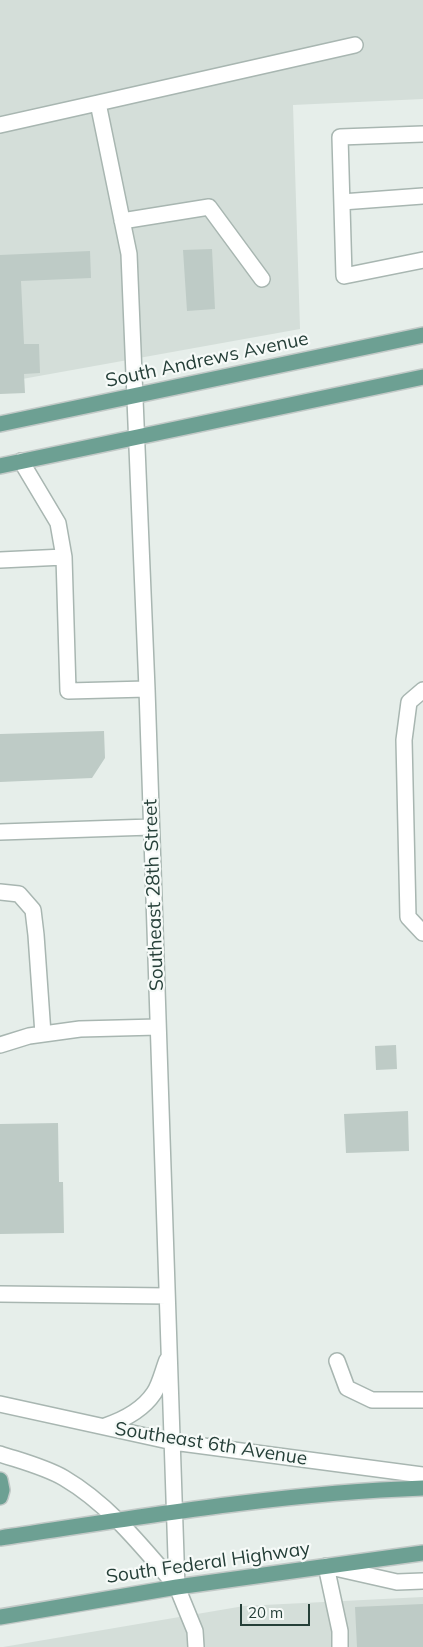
<!DOCTYPE html>
<html>
<head>
<meta charset="utf-8">
<style>
  body { margin:0 }
  #map { position:relative; width:423px; height:1647px; overflow:hidden; background:#e6eeea; font-family:Mulish,sans-serif }
  canvas { display:block }
  .scale { position:absolute; left:240px; top:1604px; width:70px; height:22px; box-sizing:border-box; border:2px solid #253f38; border-top:0; padding-left:6px; font-size:15px; line-height:18px; white-space:nowrap; color:#253f38; -webkit-text-stroke:4px #f6faf8; paint-order:stroke }
</style>
</head>
<body>
<div id="map">
<canvas width="423" height="1647"></canvas>
<div class="scale">20 m</div>
</div>
<script>
const ctx = document.querySelector('canvas').getContext('2d');
ctx.lineJoin = 'round';
function paint(path, color) {
  ctx.fillStyle = color;
  ctx.fill(path, 'evenodd');
}
function strokePath(path, color, width, dash) {
  ctx.strokeStyle = color;
  ctx.lineWidth = width;
  ctx.lineCap = dash ? 'butt' : 'round';
  ctx.setLineDash(dash || []);
  ctx.stroke(path);
}
function label(font, color, halo, rows, align = 'center') {
  ctx.font = font + ' Mulish,sans-serif';
  ctx.lineWidth = 4.5;
  ctx.setLineDash([]);
  ctx.textBaseline = 'middle';
  ctx.strokeStyle = halo;
  ctx.fillStyle = color;
  for (const [text, x, y, turn = 0] of rows) {
    ctx.save();
    ctx.translate(x, y);
    ctx.rotate((+turn || 0) * Math.PI / 180);
    ctx.textAlign = isNaN(turn) ? turn : align;
    if (halo) ctx.strokeText(text, 0, 0);
    ctx.fillText(text, 0, 0);
    ctx.restore();
  }
}
paint(new Path2D(`
  M0,0H423V99L293,105L300,329L0,383Z
  M423,1597V1647H3L244,1606Z`), '#d4ded9');
paint(new Path2D(`
  M212,249L215,309L187,311L183,250Z
  M90,251L91,278L21,281L24,344H39L40,373L24,374L25,393L0,394V255Z
  M104,731L105,758L92,778L0,782V734Z
  M396,1045L397,1069L376,1070L375,1046Z
  M408,1111L409,1151L346,1153L344,1114Z
  M58,1123L59,1182H63L64,1233L0,1234V1124Z
  M423,1604V1647H357L355,1607Z`), '#becbc6');
const minor = new Path2D(`
  M98,103L355,45
  M0,125L98,103L129,254L147,689L177,1587L195,1631L196,1647
  M423,134L340,137L344,276L423,260
  M342,202L423,196
  M122,221L209,207L262,279
  M21,461L58,523L64,557L68,691L147,689
  M0,560L64,557
  M423,690L409,702L404,740L408,917L423,933
  M0,832L151,827
  M0,892L19,894L33,910L36,935L43,1034
  M0,1045L29,1036L80,1029L158,1027
  M0,1294L167,1296
  M337,1361L347,1388L372,1400H423
  M0,1404L173,1442L423,1475
  M105,1426C123,1420 142,1411 154,1393C160,1384 163,1370 167,1360
  M0,1454C21,1461 45,1467 64,1478C110,1505 143,1548 177,1587
  M340,1647V1631L326,1566L397,1582L423,1581`);
const major = new Path2D(`
  M0,424L423,335
  M0,466L423,377
  M0,1480L2,1490L0,1497
  M0,1538C140,1517 281,1493 423,1488
  M0,1617L177,1587L423,1553`);
strokePath(minor, '#a8b6b1', 18);
strokePath(major, '#c2c9c7', 18);
strokePath(minor, '#fff', 15);
strokePath(major, '#6da093', 15);
label('19px', '#253f38', '#f6faf8', [
  ["South Andrews Avenue",207,360,-12],
  ["Southeast 28th Street",154,895,-92],
  ["Southeast 6th Avenue",211,1444,9],
  ["South Federal Highway",208,1563,-8]
]);
</script>
</body>
</html>
